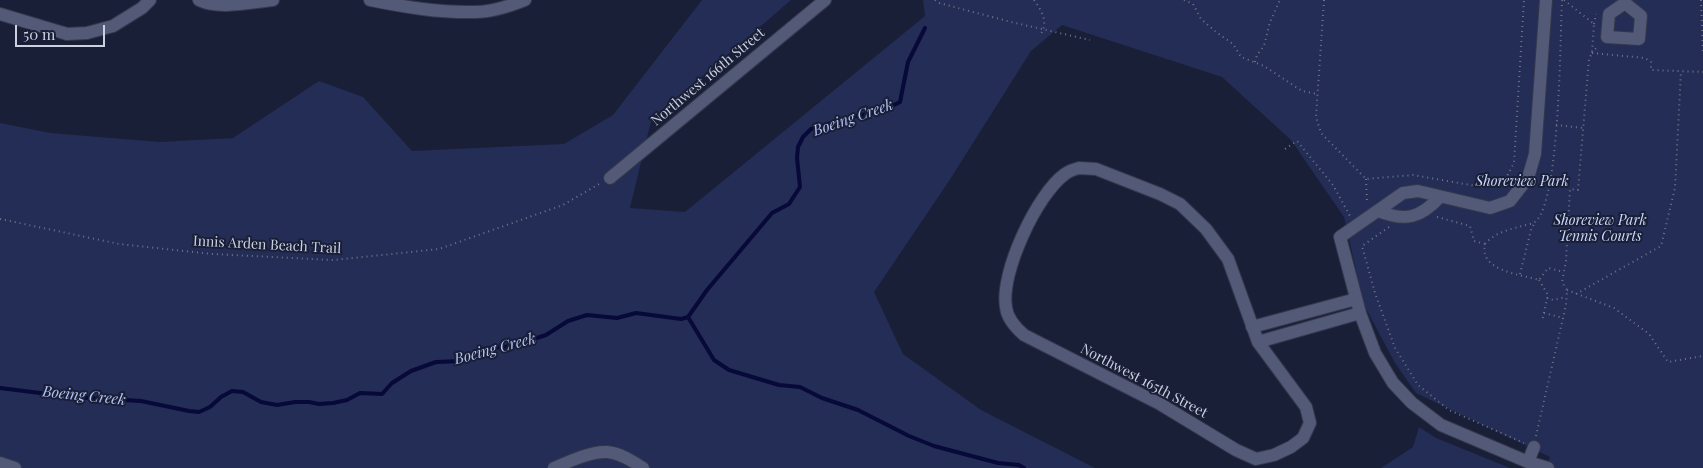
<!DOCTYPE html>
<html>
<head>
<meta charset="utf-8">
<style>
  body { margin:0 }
  #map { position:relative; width:1703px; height:468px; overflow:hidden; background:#191f37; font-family:"Playfair Display",serif }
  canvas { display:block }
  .scale { position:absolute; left:15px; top:25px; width:90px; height:22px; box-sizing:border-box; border:2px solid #ccd1e2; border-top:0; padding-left:6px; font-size:15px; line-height:18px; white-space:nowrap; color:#ccd1e2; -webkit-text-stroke:4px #191f37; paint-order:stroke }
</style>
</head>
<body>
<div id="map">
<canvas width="1703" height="468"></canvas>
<div class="scale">50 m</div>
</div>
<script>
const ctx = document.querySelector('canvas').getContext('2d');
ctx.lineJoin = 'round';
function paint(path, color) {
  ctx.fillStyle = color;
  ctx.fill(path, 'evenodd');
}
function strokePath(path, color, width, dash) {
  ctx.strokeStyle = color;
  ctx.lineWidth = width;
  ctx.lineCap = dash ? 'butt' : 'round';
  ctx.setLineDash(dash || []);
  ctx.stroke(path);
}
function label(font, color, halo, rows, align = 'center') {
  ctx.font = font + ' "Playfair Display",serif';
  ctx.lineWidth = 4;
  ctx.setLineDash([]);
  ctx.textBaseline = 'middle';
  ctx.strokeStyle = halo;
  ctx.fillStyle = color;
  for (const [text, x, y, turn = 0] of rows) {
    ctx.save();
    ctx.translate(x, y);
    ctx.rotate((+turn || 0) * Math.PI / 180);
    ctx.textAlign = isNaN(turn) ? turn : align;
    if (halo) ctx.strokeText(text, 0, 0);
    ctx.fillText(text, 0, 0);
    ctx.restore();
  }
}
paint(new Path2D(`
  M702,0H791L651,121L630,208L685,212L925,16L923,0H1703V468H1547L1550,457L1416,393L1395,363L1364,305L1344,217L1291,140L1222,77L1062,25L1031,51L949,181L874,292L903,354L981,410L1095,468H0V123L50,133L160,142L233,138L319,81L363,97L412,151L564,144L613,115Z
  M1419,427L1436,438L1510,468H1381L1413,447Z`), '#242d55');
strokePath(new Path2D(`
  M688,317L714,360L729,370L779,385L800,387L822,398L858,410L909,436L934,446L998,463L1019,465L1024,468
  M0,388L72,397L141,401L189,411L199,412L210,407L221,397L232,391L243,392L261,402L277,405L295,402H309L319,404L333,403L347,400L360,393L382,394L392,383L411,371L436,362L462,361L482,349L512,346L546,335L568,321L587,315L617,318L636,313L681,319L688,317L707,290L772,213L789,204L800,187L797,158L798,147L803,137L811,129L852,117L882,111L900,102L908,62L925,28`), '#070939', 4);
const minor = new Path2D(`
  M199,0C218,10 252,2 273,0
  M370,0C405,7 440,13 475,12C491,12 510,6 525,0
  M1546,0L1535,154L1528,178L1510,201L1490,208L1418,191L1403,193L1340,237L1360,313L1375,353L1393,383L1412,403L1441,425L1528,462L1548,468
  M1625,3L1641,16L1639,39L1607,37L1609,14Z
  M0,14L67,34L87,33L113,26L142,8L150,0
  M1079,168L1096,169L1160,194L1180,204L1206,229L1228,259L1258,342L1306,407L1310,423L1303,438L1291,447L1274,455L1256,459L1236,450L1160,404L1024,335C1016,328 1007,319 1006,307C1000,273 1037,194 1065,174C1069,171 1075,169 1079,168Z
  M610,178L825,0
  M1378,211C1406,222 1420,218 1440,197
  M1252,327L1356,299
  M1258,342L1360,313
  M1528,462L1534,447
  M0,463L15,468
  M554,468C568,462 591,451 607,452C620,453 632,461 643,468`);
strokePath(minor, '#35384d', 14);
strokePath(new Path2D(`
  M935,0L939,3L1011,22L1090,40
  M1034,0C1042,11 1049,23 1040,35
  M1184,0L1193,4L1201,19L1216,32L1233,44L1241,57L1264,66L1302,91L1318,94
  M1324,0L1316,117L1321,133L1366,179L1413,175L1482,187L1495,185L1506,178L1514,163L1524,0
  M1701,0L1703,54
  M1594,24L1596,14
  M1592,53L1645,58L1651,62V70L1703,72
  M1592,53L1598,46
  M1255,62L1257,55L1264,46L1270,22L1280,0
  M1556,125L1583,128
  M1285,149L1297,141L1333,185L1350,216
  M1366,179L1367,202
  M1437,217L1470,226L1474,241L1485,244C1479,271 1519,274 1539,280L1548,268L1564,272
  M0,219L119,244L212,254L334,260L439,249L563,205L599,184
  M1389,227L1362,246L1375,293L1395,348L1418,385L1449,410L1524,443
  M1485,244C1495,232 1511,229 1526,225C1529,224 1533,224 1536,221C1560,198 1560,40 1562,0
  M1520,274L1531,230L1534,224
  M1539,280L1548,295L1542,321
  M1567,290L1614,308L1649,334L1668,362L1703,356
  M1576,294L1661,246L1675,188L1681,71
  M1547,298L1553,300L1566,297
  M1544,313L1563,318
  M1536,436L1566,305L1567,290L1562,282L1566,261L1570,189L1578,190L1589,59L1592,53L1594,24L1564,0`), '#6f7589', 2, [1, 4]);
strokePath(minor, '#525a77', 12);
label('14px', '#ccd1e2', '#191f37', [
  ["Northwest 166th Street",708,77,-40],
  ["Innis Arden Beach Trail",267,245,3],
  ["Northwest 165th Street",1144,381,28]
]);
label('italic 14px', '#cfd9fb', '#191f37', [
  ["Shoreview Park",1522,182],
  ["Shoreview Park",1600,221],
  ["Tennis Courts",1600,237]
]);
label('italic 15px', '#b4c3f4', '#191f37', [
  ["Boeing Creek",853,118,-19],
  ["Boeing Creek",495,349,-15],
  ["Boeing Creek",84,396,6]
]);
</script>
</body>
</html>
